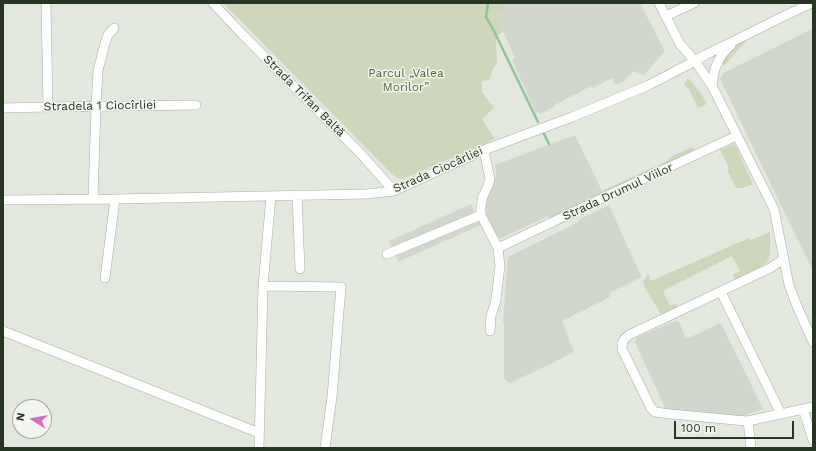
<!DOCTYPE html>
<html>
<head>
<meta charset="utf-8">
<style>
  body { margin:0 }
  #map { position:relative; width:816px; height:451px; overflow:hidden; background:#e3e8df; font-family:"Work Sans",sans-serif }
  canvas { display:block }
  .frame { position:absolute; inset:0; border:4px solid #273622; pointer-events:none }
  .north { position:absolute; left:12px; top:399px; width:40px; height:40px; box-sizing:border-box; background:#f2f5ef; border:1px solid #a1a99d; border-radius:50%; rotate:281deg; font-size:11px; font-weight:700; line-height:16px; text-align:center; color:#273622 }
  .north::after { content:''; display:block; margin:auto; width:14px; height:18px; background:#df66c2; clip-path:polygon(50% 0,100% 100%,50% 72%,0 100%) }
  .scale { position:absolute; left:674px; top:421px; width:120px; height:18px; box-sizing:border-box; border:2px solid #273622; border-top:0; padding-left:5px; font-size:12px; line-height:14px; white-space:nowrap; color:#273622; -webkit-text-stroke:3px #f2f5ef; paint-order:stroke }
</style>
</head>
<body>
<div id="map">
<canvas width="816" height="451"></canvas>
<div class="frame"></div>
<div class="north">N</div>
<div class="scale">100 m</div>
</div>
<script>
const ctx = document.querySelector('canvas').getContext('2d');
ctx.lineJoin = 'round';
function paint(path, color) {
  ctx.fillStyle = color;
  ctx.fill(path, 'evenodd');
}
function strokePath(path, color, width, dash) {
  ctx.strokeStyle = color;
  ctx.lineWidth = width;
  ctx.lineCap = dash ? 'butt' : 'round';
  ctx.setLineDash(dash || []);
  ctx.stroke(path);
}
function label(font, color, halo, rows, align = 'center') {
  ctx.font = font + ' "Work Sans",sans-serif';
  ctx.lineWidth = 3;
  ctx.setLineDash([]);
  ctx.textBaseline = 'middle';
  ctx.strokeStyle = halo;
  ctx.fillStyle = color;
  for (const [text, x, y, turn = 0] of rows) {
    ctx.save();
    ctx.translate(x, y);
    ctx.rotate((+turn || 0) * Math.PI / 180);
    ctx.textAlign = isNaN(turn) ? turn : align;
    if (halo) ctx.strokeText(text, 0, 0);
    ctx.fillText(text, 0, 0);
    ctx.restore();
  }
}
paint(new Path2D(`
  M508,3H640L665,51L646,73L643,75L633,71L624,81L617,84H614L612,78L593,88L591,86L553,106L554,107L540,114L539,111L536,113L512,60L515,58L496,15L509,5Z
  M813,27V271L720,79L723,73L812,29Z
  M575,135L602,191L501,238L496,235L483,209L492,178L496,177L495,165Z
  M471,204L481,225L398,262L389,241Z
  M609,205L630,252L642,277L609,293L610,297L562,321L574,352L561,358V359L510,383L506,381L504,378V323H503L508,257L579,222L580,219Z
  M675,321L679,322L685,336L688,338L721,323L763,409L737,418L666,410L635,342L636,338Z`), '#d2d7cd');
paint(new Path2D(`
  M223,3H508L509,5L496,15L503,32L496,36L497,65L494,66L489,80L482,81V92L494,108L482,119L495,139L403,179L398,178L392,174Z
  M746,39L747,40L724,66L720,64C725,53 736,44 746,39Z
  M688,78C695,86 702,94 707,104L698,108L689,89L684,85Z
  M734,144L736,146L753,185L741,188H736L727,170L729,168L720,150Z
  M692,147L695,152L550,219L548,216L669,160L668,158Z
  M770,232C770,240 771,250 769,258C767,267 744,275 735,280L733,274L740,271L732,256L663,291L670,306L676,303L678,308L664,315L661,314L645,288L643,282L648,273L651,281L749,238L751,240Z`), '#cfd7ba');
strokePath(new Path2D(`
  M488,3L486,17L493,29L538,122
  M542,130L549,144`), '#8dc796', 2.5);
const minor = new Path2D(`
  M46,3L48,107
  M213,3L243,35L361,154L394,191
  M659,3L680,44L695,61L712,86L774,209L789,285L797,306L813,342
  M666,16L694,3
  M712,86C714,68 717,58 731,45
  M3,108L48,107L196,105
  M484,150L490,179L488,186L483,196L481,206V215L498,248L500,266L496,300L491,316L490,331
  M297,195L300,269
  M93,199L96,106L98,71L105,43L108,35L114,28
  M3,200L115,199L366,194L394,191L484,150L572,117L649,85L695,61L707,54L736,40L784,16L812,3
  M498,248L611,194L732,138L737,135
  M387,254L481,215
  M784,259L770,268L629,335C623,339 622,342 622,349L651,408L655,412L671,414L735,420L748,421L813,407
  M105,278L115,199
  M263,286L271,196
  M721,292L781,414
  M3,331L259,433
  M803,409L813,440
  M748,421L751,448
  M259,448L263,286L341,287L332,397L325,448`);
strokePath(minor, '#a7afa3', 10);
strokePath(minor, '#fff', 9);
label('12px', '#526732', '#f2f5ef', [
  ["Parcul „Valea",406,73],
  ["Morilor”",406,87]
]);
label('12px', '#273622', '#f2f5ef', [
  ["Strada Trifan Baltă",304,96,45],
  ["Stradela 1 Ciocîrliei",100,106,-1],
  ["Strada Ciocârliei",438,170,-24],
  ["Strada Drumul Viilor",618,192,-25]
]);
</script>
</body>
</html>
